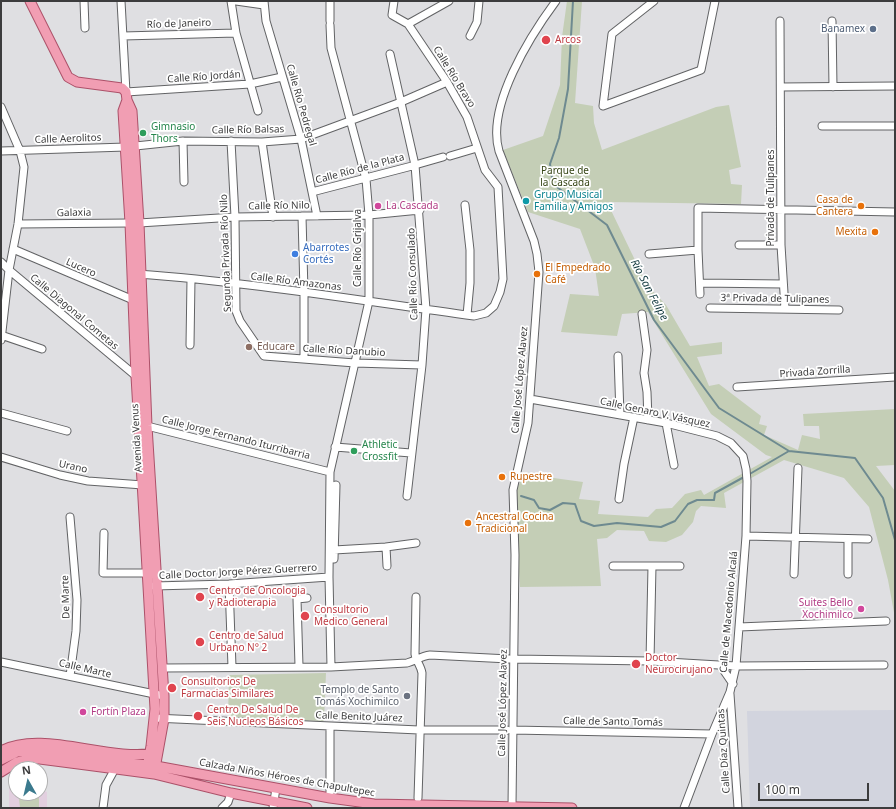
<!DOCTYPE html>
<html>
<head>
<meta charset="utf-8">
<style>
  body { margin:0 }
  #map { position:relative; width:896px; height:809px; overflow:hidden; background:#dfdfe2; font-family:"Noto Sans",sans-serif }
  canvas { display:block }
  .frame { position:absolute; inset:0; border:2px solid #3c3c3d; pointer-events:none }
  .north { position:absolute; left:8px; top:761px; width:40px; height:40px; box-sizing:border-box; background:#fff; border:1px solid #b1b1b1; border-radius:50%; rotate:352deg; font-size:11px; font-weight:700; line-height:16px; text-align:center; color:#3c3c3d }
  .north::after { content:''; display:block; margin:auto; width:14px; height:18px; background:#3b7a8e; clip-path:polygon(50% 0,100% 100%,50% 72%,0 100%) }
  .scale { position:absolute; left:758px; top:783px; width:111px; height:18px; box-sizing:border-box; border:2px solid #3c3c3d; border-top:0; padding-left:5px; font-size:12px; line-height:14px; white-space:nowrap; color:#3c3c3d; -webkit-text-stroke:3px #fff; paint-order:stroke }
</style>
</head>
<body>
<div id="map">
<canvas width="896" height="809"></canvas>
<div class="frame"></div>
<div class="north">N</div>
<div class="scale">100 m</div>
</div>
<script>
const ctx = document.querySelector('canvas').getContext('2d');
ctx.lineJoin = 'round';
function paint(path, color) {
  ctx.fillStyle = color;
  ctx.fill(path, 'evenodd');
}
function strokePath(path, color, width, dash) {
  ctx.strokeStyle = color;
  ctx.lineWidth = width;
  ctx.lineCap = dash ? 'butt' : 'round';
  ctx.setLineDash(dash || []);
  ctx.stroke(path);
}
function label(font, color, halo, rows, align = 'center') {
  ctx.font = font + ' "Noto Sans",sans-serif';
  ctx.lineWidth = 3.5;
  ctx.setLineDash([]);
  ctx.textBaseline = 'middle';
  ctx.strokeStyle = halo;
  ctx.fillStyle = color;
  for (const [text, x, y, turn = 0] of rows) {
    ctx.save();
    ctx.translate(x, y);
    ctx.rotate((+turn || 0) * Math.PI / 180);
    ctx.textAlign = isNaN(turn) ? turn : align;
    if (halo) ctx.strokeText(text, 0, 0);
    ctx.fillText(text, 0, 0);
    ctx.restore();
  }
}
paint(new Path2D(`
  M895,710V808H750L747,711Z`), '#d2d4de');
paint(new Path2D(`
  M9,775L16,778V793H40V789L47,792V808H9Z`), '#e2cfdf');
paint(new Path2D(`
  M567,1H582L575,103L593,106L594,123L602,150L716,107L729,105L741,167L729,170L731,184L742,185L741,204L607,202L647,285L666,305L690,346L722,342V354L697,357L709,386L719,384L761,416L759,424L767,426L764,435L798,450L802,435L820,439L819,426H804L803,414L895,409V465L876,466L895,491V618L888,580L869,507L844,478L784,460L724,493L726,508L701,506L696,511L693,522L682,535L666,542L649,541L644,531L617,530L607,538L597,539L601,586L520,587L514,495L524,474L583,482L579,499L600,501L598,514L648,517L656,509L672,508L685,494L701,490L704,495L772,457L766,455L711,414L648,312L622,314L617,336L561,332L570,294L599,296L595,268L580,229L528,212L503,150L543,136L560,85L562,37Z
  M326,673L324,721L228,719L229,675Z
  M39,798V808H20L19,799Z`), '#c4ceb6');
strokePath(new Path2D(`
  M573,1L568,89L559,138L550,164L553,184L607,225L654,320L719,408L789,451L855,458L883,498L895,540
  M748,475L789,451
  M521,496L534,500L539,508L550,510L563,503L575,504L581,521L594,526L617,523L661,527L675,521L688,504L697,500H714L715,493L744,477`), '#6e8a90', 2);
const minor = new Path2D(`
  M84,1L85,28
  M121,1L126,92L250,84L282,77
  M231,1L236,33L258,111
  M236,1L264,5
  M264,1L266,21L301,139L317,216
  M654,1L612,34L603,106L701,70L715,1
  M330,21V1
  M780,21L781,245L785,309
  M832,21L833,87
  M408,24L449,1
  M330,25L331,48L366,179L369,215V301L330,472L329,577L331,667
  M123,36L236,33
  M470,36L477,22L479,1
  M390,54L415,165L426,309L422,365L407,496
  M781,87L895,86
  M1,107L20,151L24,167L18,224L9,270L1,340
  M822,126H895
  M183,141L184,182
  M231,141L235,217L236,311L240,321L264,356L355,363L422,365
  M262,142L273,217
  M1,151L126,147L183,141L262,142L301,139L401,102L447,82
  M450,156L477,148
  M415,165L443,157
  M312,192L412,166
  M465,205L470,250V283L467,315
  M302,216L304,292V359
  M139,223L235,217L369,215L420,210
  M18,224L130,223
  M739,245H781
  M13,249L138,302
  M649,254L698,250
  M1,262L9,270L136,376
  M137,274C250,282 362,301 474,316L486,313L494,306L500,292L503,279L498,187L485,170L467,117L447,82L408,24L392,15L394,1
  M700,283L783,284
  M700,294L698,250V208L895,212
  M710,308L839,310
  M642,314L647,350L644,373L647,392L648,420
  M1,335L42,349
  M190,345L191,279
  M618,356L620,415
  M737,387L895,377
  M530,399L666,423L717,436L731,443L743,456L746,469L747,481L746,536L736,666L730,692L712,734L684,808
  M1,413L67,431
  M666,423L674,465
  M143,425L330,472
  M335,447L411,453
  M1,457L60,475L88,481L143,485
  M619,499L624,464L634,417
  M70,517L77,600L76,631L70,676
  M104,533L103,573H151
  M746,536L868,539
  M848,539V574
  M386,547L416,543
  M334,550L386,547L387,566
  M334,559L336,485
  M613,566H652L650,661
  M652,566H680
  M794,574L798,468
  M229,584L232,667
  M154,586L229,584L329,577
  M416,597L415,654C416,661 421,666 422,673L418,798
  M739,627L886,621
  M513,659L650,661L736,666L884,665
  M1,662L164,696
  M720,665L733,684
  M299,666L297,599L307,598
  M162,668L331,667L407,663C415,661 421,656 430,655L509,659
  M730,694L738,808
  M154,718L419,730H507
  M330,726V798
  M513,730L712,734
  M512,806L515,555L513,490L528,423L539,272L537,254L534,241L499,151C486,106 530,36 556,1
  M103,808L106,785L117,765
  M222,808L228,802L231,793
  M273,808L276,788`);
const major = new Path2D(`
  M30,1L68,77L77,82L122,88L126,92L127,100L132,111L139,223L147,426L164,696V719L154,774
  M127,100L123,111L130,223L136,376L155,709L151,746L146,773
  M1,751C42,729 108,762 156,753
  M1,760L17,752L33,750L62,753L111,761L156,766L330,798L374,804L572,808
  M1,772L17,762L32,758L86,765L154,774L231,793L307,808`);
strokePath(minor, '#626365', 9);
strokePath(major, '#ac5169', 11);
strokePath(minor, '#fff', 7);
strokePath(major, '#f19eb3', 9);
for (const [x, y, r, color] of [
  [873,29,4,"#5c6f8a"],
  [546,40,5,"#e0444e"],
  [143,133,4,"#2e9e5b"],
  [526,201,4,"#0f9aa8"],
  [378,206,4,"#d1479c"],
  [861,206,4,"#e8710a"],
  [875,232,4,"#e8710a"],
  [295,254,4,"#3f7fe0"],
  [537,274,4,"#e8710a"],
  [249,347,4,"#8d6e63"],
  [354,451,4,"#2e9e5b"],
  [502,477,4,"#e8710a"],
  [468,523,4,"#e8710a"],
  [200,597,5,"#e0444e"],
  [861,609,4,"#d1479c"],
  [305,616,5,"#e0444e"],
  [200,642,5,"#e0444e"],
  [636,664,5,"#e0444e"],
  [172,688,5,"#e0444e"],
  [407,696,4,"#6b7280"],
  [83,712,4,"#d1479c"],
  [198,716,5,"#e0444e"]
]) {
  const dot = new Path2D();
  dot.arc(x, y, r, 0, 2 * Math.PI);
  ctx.fillStyle = color;
  ctx.fill(dot);
  strokePath(dot, '#fff', 1.5);
}
label('10px', '#3c3c3d', '#fff', [
  ["Río de Janeiro",179,24,-2],
  ["Calle Río Jordán",204,77,-4],
  ["Calle Río Bravo",454,77,58],
  ["Calle Río Pedregal",301,105,74],
  ["Calle Río Balsas",248,130,-1],
  ["Calle Aerolitos",68,139,-2],
  ["Calle Río de la Plata",360,169,-15],
  ["Privada de Tulipanes",771,198,-90],
  ["Calle Río Nilo",279,206,-1],
  ["Galaxia",74,213,-1],
  ["Calle Río Grijalva",358,248,-90],
  ["Segunda Privada Río Nilo",226,253,-92],
  ["Lucero",81,268,24],
  ["Calle Río Consulado",413,274,-92],
  ["Calle Río Amazonas",296,282,7],
  ["3ª Privada de Tulipanes",775,299,1],
  ["Calle Diagonal Cometas",74,312,40],
  ["Calle Río Danubio",344,351,3],
  ["Privada Zorrilla",815,372,-4],
  ["Calle José López Alavez",520,380,-85],
  ["Calle Genaro V. Vásquez",655,413,12],
  ["Avenida Venus",137,438,-93],
  ["Calle Jorge Fernando Iturribarria",236,438,14],
  ["Urano",73,467,12],
  ["Calle Doctor Jorge Pérez Guerrero",238,572,-3],
  ["De Marte",66,597,-92],
  ["Calle de Macedonio Alcalá",729,612,-85],
  ["Calle Marte",85,669,13],
  ["Calle José López Alavez",503,703,-89],
  ["Calle Benito Juárez",359,717,2],
  ["Calle de Santo Tomás",613,722,1],
  ["Calle Díaz Quintas",724,751,-94],
  ["Calzada Niños Héroes de Chapultepec",287,778,10]
]);
label('10px', '#4e5e75', '#fff', [
  ["Banamex",865,29]
], 'right');
label('10px', '#be3a42', '#fff', [
  ["Arcos",555,40],
  ["Centro de Oncologia",209,591],
  ["y Radioterapia",209,603],
  ["Consultorio",314,610],
  ["Medico General",314,622],
  ["Centro de Salud",209,636],
  ["Urbano N° 2",209,648],
  ["Doctor",645,658],
  ["Neurocirujano",645,670],
  ["Consultorios De",181,682],
  ["Farmacias Similares",181,694],
  ["Centro De Salud De",207,710],
  ["Seis Nucleos Básicos",207,722]
], 'left');
label('10px', '#27864d', '#fff', [
  ["Gimnasio",151,127],
  ["Thors",151,139],
  ["Athletic",362,445],
  ["Crossfit",362,457]
], 'left');
label('10px', '#364515', '#fff', [
  ["Parque de",565,171],
  ["la Cascada",565,183]
]);
label('10px', '#0d838f', '#fff', [
  ["Grupo Musical",534,195],
  ["Familia y Amigos",534,207]
], 'left');
label('10px', '#c56008', '#fff', [
  ["Casa de",853,200,"right"],
  ["Cantera",853,212,"right"],
  ["Mexita",867,232,"right"],
  ["El Empedrado",545,268],
  ["Café",545,280],
  ["Rupestre",510,477],
  ["Ancestral Cocina",476,517],
  ["Tradicional",476,529]
], 'left');
label('10px', '#b23c85', '#fff', [
  ["La Cascada",386,206],
  ["Suites Bello",853,603,"right"],
  ["Xochimilco",853,615,"right"],
  ["Fortín Plaza",91,712]
], 'left');
label('10px', '#366cbe', '#fff', [
  ["Abarrotes",303,248],
  ["Cortés",303,260]
], 'left');
label('10px', '#785e54', '#fff', [
  ["Educare",257,347]
], 'left');
label('10px', '#5b616d', '#fff', [
  ["Templo de Santo",399,690],
  ["Tomás Xochimilco",399,702]
], 'right');
label('italic 11px', '#11383e', '#fff', [
  ["Río San Felipe",649,290,62]
]);
</script>
</body>
</html>
